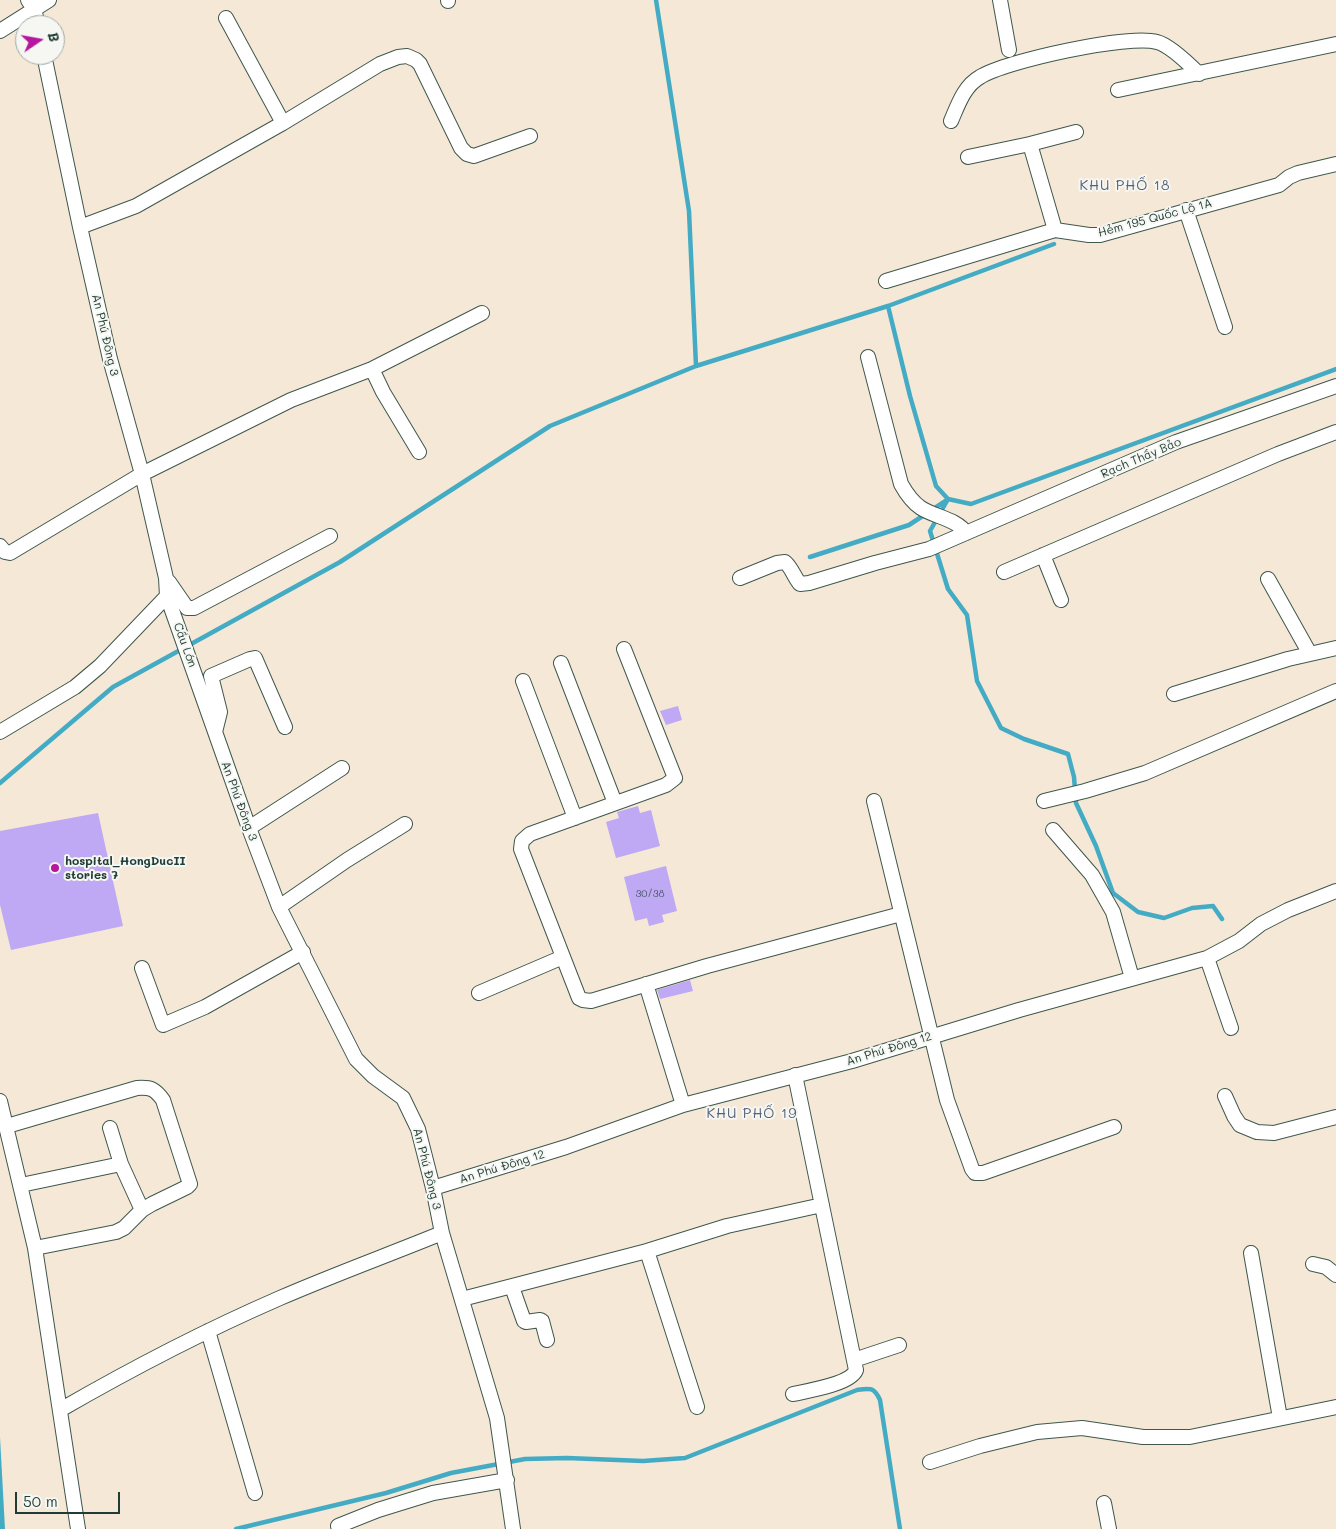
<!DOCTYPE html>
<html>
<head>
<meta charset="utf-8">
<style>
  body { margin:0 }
  #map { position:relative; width:1336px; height:1529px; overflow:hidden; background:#f5e8d7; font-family:Mali,sans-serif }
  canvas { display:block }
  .north { position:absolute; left:15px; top:15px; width:50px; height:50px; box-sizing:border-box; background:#f6f6f2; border:1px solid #a0aca6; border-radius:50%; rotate:78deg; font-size:14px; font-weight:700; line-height:20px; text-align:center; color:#1f3d34 }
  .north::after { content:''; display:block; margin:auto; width:18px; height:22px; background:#b5179e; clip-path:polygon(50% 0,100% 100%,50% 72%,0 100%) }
  .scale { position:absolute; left:15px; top:1492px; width:105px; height:22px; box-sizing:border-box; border:2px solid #1f3d34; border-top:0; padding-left:6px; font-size:15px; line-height:18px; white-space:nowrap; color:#1f3d34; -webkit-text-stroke:4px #f6f6f2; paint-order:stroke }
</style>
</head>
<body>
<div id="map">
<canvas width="1336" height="1529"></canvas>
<div class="north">B</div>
<div class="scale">50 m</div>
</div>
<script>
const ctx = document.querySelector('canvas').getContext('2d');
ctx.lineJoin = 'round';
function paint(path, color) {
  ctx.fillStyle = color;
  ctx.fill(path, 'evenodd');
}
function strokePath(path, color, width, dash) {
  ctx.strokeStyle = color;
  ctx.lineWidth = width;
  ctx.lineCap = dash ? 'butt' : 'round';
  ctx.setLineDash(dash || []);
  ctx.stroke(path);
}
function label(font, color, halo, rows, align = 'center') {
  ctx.font = font + ' Mali,sans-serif';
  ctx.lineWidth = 4;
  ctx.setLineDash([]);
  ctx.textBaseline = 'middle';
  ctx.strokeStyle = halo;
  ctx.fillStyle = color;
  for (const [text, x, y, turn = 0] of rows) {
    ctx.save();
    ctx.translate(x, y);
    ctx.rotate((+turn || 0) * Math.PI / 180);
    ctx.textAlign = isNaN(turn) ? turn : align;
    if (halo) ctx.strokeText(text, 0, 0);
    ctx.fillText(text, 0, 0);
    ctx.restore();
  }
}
paint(new Path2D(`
  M0,1437L5,1529H0Z`), '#44abc4');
strokePath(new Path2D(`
  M656,0L689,211L696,366
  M888,306L910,396L936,486L948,499L971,504L1336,369
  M948,499L930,531L948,589L967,615L977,681L1001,728L1024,739L1068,754L1074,777L1076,803L1096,846L1113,893L1138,912L1164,918L1192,908L1213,906L1222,919
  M810,557L909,525L947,500
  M0,783L113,687L340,562L550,426L696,366L888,306L1054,244
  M236,1529L386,1493L451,1473L525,1459L567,1458L643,1461L685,1458L857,1390C870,1388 874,1387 880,1400L900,1529`), '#44abc4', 4.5);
paint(new Path2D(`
  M678,706L682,720L666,725L660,711Z
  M638,806L640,813L651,810L660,846L616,858L606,822L619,818L617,812Z
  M98,813L123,926L11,950L0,905V831Z
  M666,866L677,911L662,915L664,922L649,926L647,918L635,921L624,877Z
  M690,980L693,991L660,999L657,990Z`), '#bfa8f4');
const minor = new Path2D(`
  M28,0L34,9L38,25
  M448,0V1
  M1000,0L1009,50
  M226,18L283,123
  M0,31L49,0
  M44,55L80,227L110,359L142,474L166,578L167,596L249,828L279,907L356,1059L373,1076L403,1098L418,1129L433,1188L442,1233L497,1418L513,1529
  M1118,90L1336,44
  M951,121C958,105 964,86 980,77C1005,61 1129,34 1157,42C1169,45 1190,65 1199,74
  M1030,144L1055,230
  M968,157L1030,144L1076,132
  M1186,210L1225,327
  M80,227L136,206L283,123L380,64L398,57L407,56L416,60L420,64L461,148L467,154L474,156L530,136
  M886,281L1055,230L1089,235H1100L1279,185L1289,177L1298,173L1336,164
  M868,357L901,484C906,493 912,502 921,508C935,517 957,519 966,533
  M372,369L383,392L419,452
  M0,546L5,552L10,553L142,474L291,400L372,369L482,313
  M1043,555L1061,600
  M1004,572L1278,454L1336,432
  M740,578L777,563L785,562C792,568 794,577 800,584L809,583L875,563L929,549L1176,442L1336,386
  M1268,579L1310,654
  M169,582L187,608H194L330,536
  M624,649L675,778L666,785L530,834L522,841L521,849L579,998L583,1000L591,1001L707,966L901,914
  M561,663L615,803
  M523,681L575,818
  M1174,694L1288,659L1336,648
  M0,732L75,687L100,666L167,596
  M215,732L220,712L211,676L250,659L255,658L285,727
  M874,801L947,1100L972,1169L975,1173H983L1114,1127
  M1044,801L1085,791L1145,773L1336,691
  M249,828L342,768
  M1053,830L1092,875L1113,912L1132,978
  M279,907L347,860L405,824
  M1207,958L1231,1028
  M142,968L163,1025L205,1007L303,952
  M646,984L683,1105
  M479,993L563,957
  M1225,1096L1234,1116L1240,1125L1257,1132L1274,1133L1336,1117
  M0,1101L35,1248L78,1529
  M7,1126L137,1088C151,1087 155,1089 163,1100L189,1181L190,1184L187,1187L152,1204L142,1210L124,1228L116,1232L35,1248
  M110,1128L121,1164L142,1210
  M21,1185L121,1164
  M433,1188L566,1147L683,1105L852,1061L1019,1010L1207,958L1239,941L1261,924L1288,910L1336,891
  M647,1251L697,1407
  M1251,1253L1280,1418
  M1313,1264L1326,1267L1336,1275
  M512,1287L524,1321L526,1322L540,1320L542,1321L547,1340
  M462,1299L647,1251L727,1226L822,1205
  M208,1331L255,1493
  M854,1360L899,1345
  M793,1394C807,1391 851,1384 856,1370L795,1075
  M60,1410C131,1369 204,1331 280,1298C333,1275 388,1255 442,1233
  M930,1462L980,1446L1037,1432L1082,1428L1143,1437H1190L1336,1407
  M1104,1503L1109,1529
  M338,1526L378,1510L433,1493L507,1480`);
strokePath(minor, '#3f574c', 16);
strokePath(minor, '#fff', 14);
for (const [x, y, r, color] of [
  [55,868,5,"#b5179e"]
]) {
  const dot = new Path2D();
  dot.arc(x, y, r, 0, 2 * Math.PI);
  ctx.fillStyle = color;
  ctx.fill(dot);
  strokePath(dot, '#f6f6f2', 2);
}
label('10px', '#475864', null, [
  ["30/38",650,894]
]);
label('12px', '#1f3d34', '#f6f6f2', [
  ["Hẻm 195 Quốc Lộ 1A",1155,218,-15],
  ["An Phú Đông 3",105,335,77],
  ["Rạch Thầy Bảo",1141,458,-23],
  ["Cầu Lớn",185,645,70],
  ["An Phú Đông 3",239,801,70],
  ["An Phú Đông 12",889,1049,-17],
  ["An Phú Đông 12",502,1167,-17],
  ["An Phú Đông 3",427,1169,76]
]);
label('bold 12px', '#1f3d34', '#f6f6f2', [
  ["hospital_HongDucII",65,861],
  ["stories 7",65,875]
], 'left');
ctx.letterSpacing = '1px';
label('14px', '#576277', '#f6f6f2', [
  ["KHU PHỐ 18",1125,186],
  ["KHU PHỐ 19",752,1114]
]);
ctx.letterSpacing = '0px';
</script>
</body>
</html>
